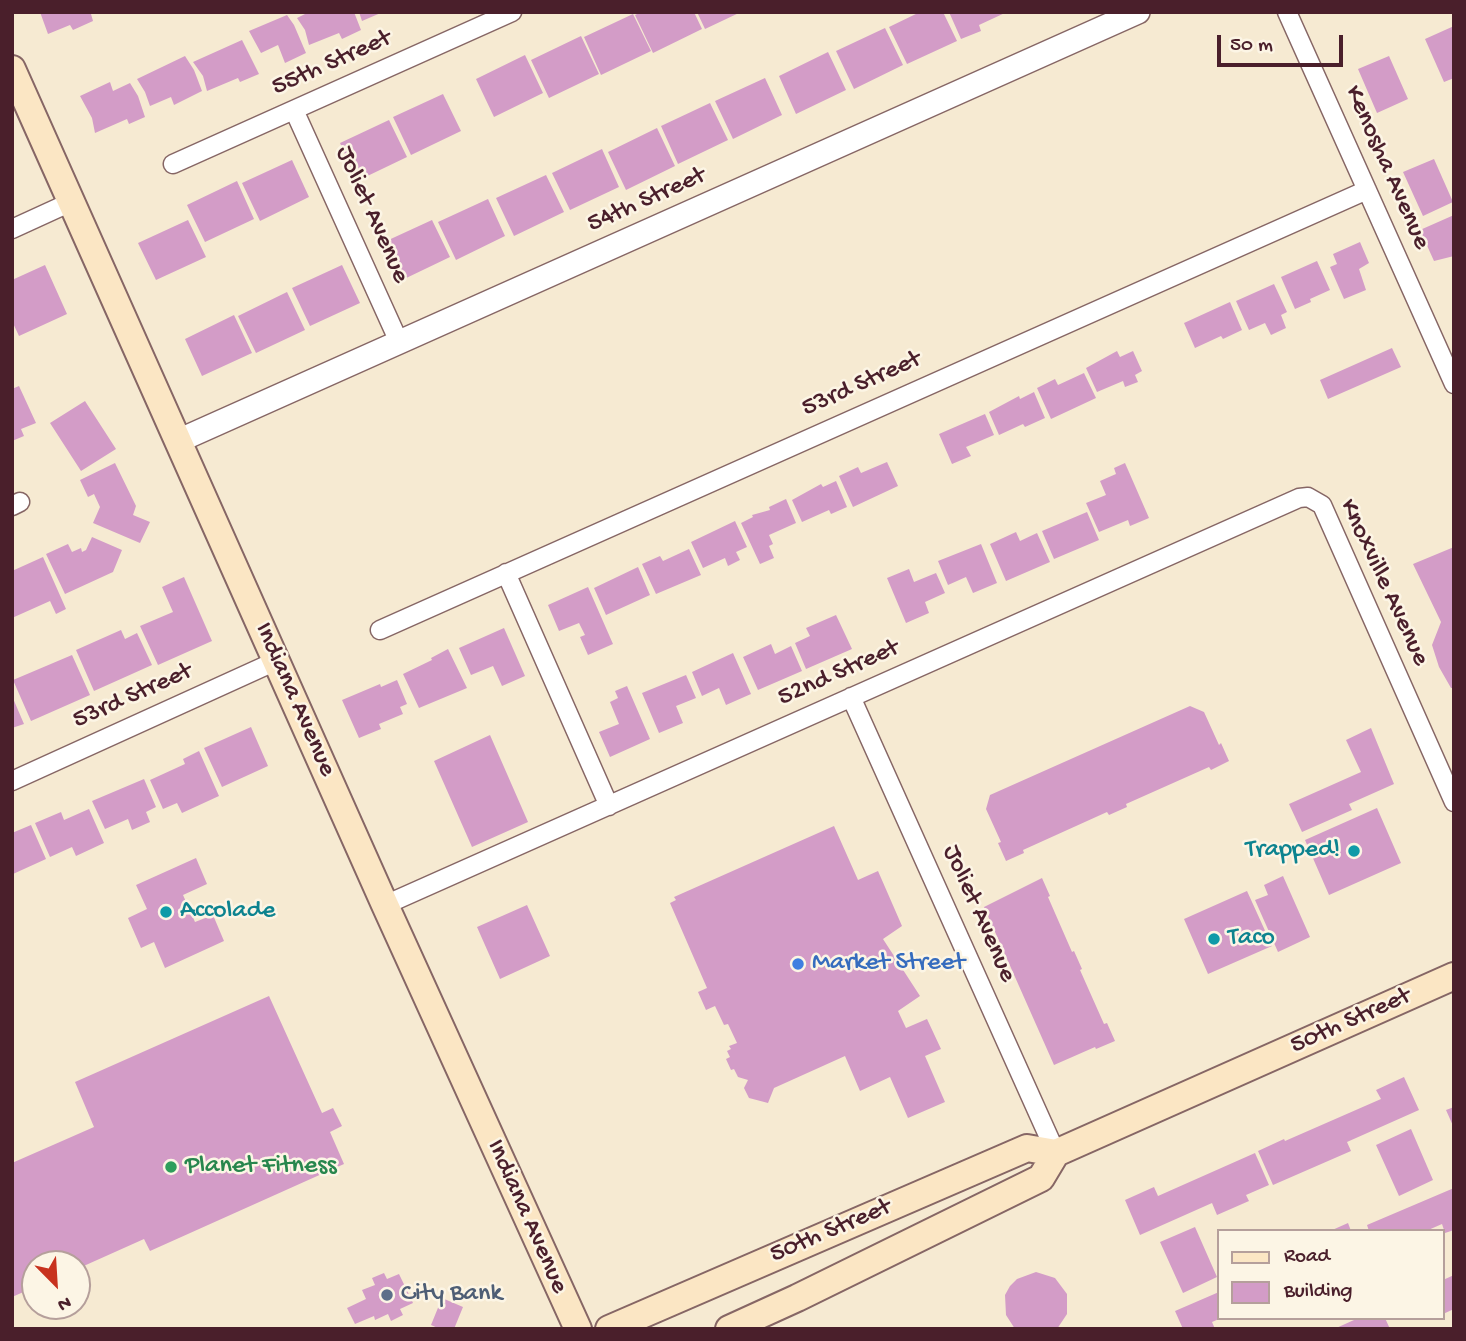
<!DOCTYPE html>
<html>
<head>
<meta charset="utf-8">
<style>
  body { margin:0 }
  #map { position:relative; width:1466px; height:1341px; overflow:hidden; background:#f6ead2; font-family:"Gochi Hand",sans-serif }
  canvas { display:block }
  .frame { position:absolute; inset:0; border:14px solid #4a1f2b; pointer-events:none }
  .legend { position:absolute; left:1217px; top:1229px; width:228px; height:91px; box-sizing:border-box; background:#fcf5e5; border:2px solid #b59f9b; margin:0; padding:9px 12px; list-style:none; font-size:21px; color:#4a1f2b }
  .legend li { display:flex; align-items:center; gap:14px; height:35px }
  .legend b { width:35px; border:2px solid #b59f9b }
  .north { position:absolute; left:21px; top:1250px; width:70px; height:70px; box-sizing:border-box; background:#fcf5e5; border:2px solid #b59f9b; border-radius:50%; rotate:156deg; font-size:19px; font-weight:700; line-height:28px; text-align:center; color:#4a1f2b }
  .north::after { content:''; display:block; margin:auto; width:24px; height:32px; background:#c8321e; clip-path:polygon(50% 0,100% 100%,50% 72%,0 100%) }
  .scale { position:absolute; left:1217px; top:35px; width:126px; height:32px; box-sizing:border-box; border:4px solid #4a1f2b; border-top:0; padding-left:9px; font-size:21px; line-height:24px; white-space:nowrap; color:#4a1f2b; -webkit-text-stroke:5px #fcf5e5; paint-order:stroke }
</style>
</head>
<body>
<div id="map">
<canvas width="1466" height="1341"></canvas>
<div class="frame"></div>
<ul class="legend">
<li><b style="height:9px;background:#fbe6c4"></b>Road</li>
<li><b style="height:19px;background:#d39cc7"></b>Building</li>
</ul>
<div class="north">N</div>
<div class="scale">50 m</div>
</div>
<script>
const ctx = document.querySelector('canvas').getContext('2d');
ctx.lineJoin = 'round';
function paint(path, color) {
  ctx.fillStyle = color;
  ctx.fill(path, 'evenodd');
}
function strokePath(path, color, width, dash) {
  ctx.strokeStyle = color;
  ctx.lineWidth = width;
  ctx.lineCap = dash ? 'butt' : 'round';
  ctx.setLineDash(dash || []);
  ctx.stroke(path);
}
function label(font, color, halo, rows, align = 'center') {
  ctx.font = font + ' "Gochi Hand",sans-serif';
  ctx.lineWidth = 5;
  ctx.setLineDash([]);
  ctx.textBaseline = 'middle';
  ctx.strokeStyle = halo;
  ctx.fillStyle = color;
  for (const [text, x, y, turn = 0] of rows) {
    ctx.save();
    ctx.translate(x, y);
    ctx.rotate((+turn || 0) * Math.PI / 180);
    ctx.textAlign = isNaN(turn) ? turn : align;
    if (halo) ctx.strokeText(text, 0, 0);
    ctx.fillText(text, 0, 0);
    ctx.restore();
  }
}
paint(new Path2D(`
  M40,12H95L91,14L93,21L73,30L70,25L48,34Z
  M309,12H354L361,30L342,39L339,33L309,45L305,30L297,18Z
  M359,12H383L362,21Z
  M641,12H694L702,29L653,53L635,15Z
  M697,12H741L705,29Z
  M920,12H943L957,41L907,64L889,27Z
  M949,12H1007L979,25L981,31L961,39Z
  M633,14L651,51L601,75L584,37Z
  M287,15L294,25L306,53L285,63L278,45L261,53L249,31Z
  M1454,26V78L1444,82L1425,39Z
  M885,28L903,65L854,89L836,51Z
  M581,36L599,74L549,98L531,60Z
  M242,40L259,74L240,82L238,78L207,91L203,76L193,62Z
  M828,52L846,90L796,114L779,76Z
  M525,55L543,93L494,117L476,79Z
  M185,56L194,70L202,91L174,105L171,97L150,106L145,92L137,79Z
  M1389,56L1408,99L1377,113L1358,69Z
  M765,78L782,115L733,139L715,101Z
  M110,82L113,91L130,83L138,96L145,117L129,124L127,119L95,133L92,118L80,96Z
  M443,94L461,131L411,155L393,117Z
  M710,103L728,140L678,164L661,126Z
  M389,120L407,157L357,181L340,143Z
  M657,128L675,166L626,190L608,152Z
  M602,149L619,187L570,210L552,173Z
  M1434,159L1453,202L1423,216L1403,172Z
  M292,160L309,197L260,221L242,183Z
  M546,175L564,212L514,236L496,198Z
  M237,181L254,219L205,242L187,205Z
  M488,199L505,236L456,260L438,222Z
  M1454,215V256L1434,261L1420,230Z
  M188,220L206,257L156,280L138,243Z
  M432,220L450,257L400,281L382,243Z
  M1360,242L1369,263L1359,269L1366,290L1344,299L1330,267L1337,264L1333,254Z
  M1317,261L1330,290L1310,299L1311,302L1295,309L1281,277Z
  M45,265L67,314L19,336L12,321V280Z
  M342,265L360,303L310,326L292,288Z
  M1274,284L1287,312L1281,315L1286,328L1271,335L1265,323L1249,330L1236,301Z
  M287,292L305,330L256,353L238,316Z
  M1230,302L1242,330L1223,339L1221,336L1195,348L1184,323Z
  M234,315L252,353L202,376L185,339Z
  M1392,348L1401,367L1328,399L1320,380Z
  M1117,351L1120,357L1133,351L1142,371L1135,375L1138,382L1125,387L1123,381L1097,392L1086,368Z
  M1084,373L1096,398L1051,419L1037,388L1055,379L1058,385Z
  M19,386L36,423L21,429L24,436L12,441V389Z
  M1034,392L1045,418L1025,427L1023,424L999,435L989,412L1019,396L1020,399Z
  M85,401L116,449L81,471L50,423Z
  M985,414L994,435L966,447L971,456L952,464L939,434Z
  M887,462L898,486L853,507L839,476L858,467L861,473Z
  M115,463L136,506L133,515L150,522L140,543L93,523L100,507L94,494L88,497L80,480Z
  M1125,463L1149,518L1130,526L1128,520L1099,532L1086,503L1106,495L1100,481L1116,474L1114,468Z
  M836,481L847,507L831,514L829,510L802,522L792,500L821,484L823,487Z
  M786,499L796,523L769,535L773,544L769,546L774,558L760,564L741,523L753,517L752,515L770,510L769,507Z
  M1087,512L1099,540L1054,559L1042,531Z
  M735,521L747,547L736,552L740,560L728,566L725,558L703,568L691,542Z
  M1016,532L1020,541L1037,533L1050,562L1006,581L990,544Z
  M92,537L122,550L113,572L65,594L46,554L68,544L72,552L81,548L82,552L86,550Z
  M981,544L997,583L973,593L966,577L948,585L938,561Z
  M1454,547V688H1451L1439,667L1432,645L1441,622L1413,564Z
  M689,549L701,575L656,594L642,564L660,556L663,561Z
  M43,557L66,609L56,614L50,601L12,618V571Z
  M638,567L650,595L606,615L594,588Z
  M909,569L914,582L936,573L945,593L925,602L929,613L906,623L887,578Z
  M184,577L212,641L158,665L140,626L173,612L162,587Z
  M588,587L613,644L588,655L580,637L585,635L579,623L559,631L548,605Z
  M836,615L852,649L806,669L795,643L810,636L806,628Z
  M504,628L525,676L502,686L493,666L471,675L459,648Z
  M121,630L125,639L137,633L152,665L94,691L76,650Z
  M771,644L775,654L791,646L802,671L758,690L743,657Z
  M448,649L467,688L419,708L403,674L432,660L431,658Z
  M733,653L751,694L726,705L719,688L702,696L692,672Z
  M72,655L90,695L31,721L13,680Z
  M686,675L696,698L676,706L683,723L659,733L642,693Z
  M397,680L407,704L400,707L403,714L379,724L381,729L359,738L342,700L380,684L381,687Z
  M627,686L650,739L610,757L599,732L619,724L610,702L618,698L615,691Z
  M12,696L24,724L12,728Z
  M1190,706L1204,712L1219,745L1221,743L1229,761L1211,770L1209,767L1126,804L1127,807L1109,815L1107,812L1023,850L1024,853L1006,861L998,843L1001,842L986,809L990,795Z
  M251,727L268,766L222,787L204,748Z
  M1371,728L1394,784L1349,804L1352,810L1302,832L1289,804L1361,772L1346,740Z
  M490,735L528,822L472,847L434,761Z
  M199,751L219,796L182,813L177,803L163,809L150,780L185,764L183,759Z
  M144,779L156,807L146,812L150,822L132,830L128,819L105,829L92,801Z
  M1377,808L1401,863L1329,895L1305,840Z
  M89,809L104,843L76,856L72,847L50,857L35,823L61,812L64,820Z
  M31,825L46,859L13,874L12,833Z
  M834,826L858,880L878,871L902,926L883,939L920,996L898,1011L906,1028L927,1019L941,1049L925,1056L945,1102L908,1118L890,1077L860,1091L845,1056L774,1088L768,1103L749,1098L744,1088L748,1080L738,1077L734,1069L731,1070L726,1059L730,1057L727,1051L731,1049L729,1046L737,1043L728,1024L724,1025L715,1006L706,1010L698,992L707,988L670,903L676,900L674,897Z
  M196,858L207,884L183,895L195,922L213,915L224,941L165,968L154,942L141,948L128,918L147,909L136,885Z
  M1283,876L1310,937L1278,952L1255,900L1268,895L1264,885Z
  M1042,878L1050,896L1048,897L1072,952L1074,951L1082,969L1080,970L1104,1024L1107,1023L1115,1041L1096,1049L1095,1047L1054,1065L984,907Z
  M1247,891L1272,946L1208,974L1184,919Z
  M527,905L550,956L500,979L477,927Z
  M269,996L322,1113L333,1108L342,1126L330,1132L344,1164L150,1251L144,1239L77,1269V1264H35V1287L12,1297V1163L94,1127L75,1082Z
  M1404,1077L1419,1110L1347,1142L1351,1151L1273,1185L1258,1151L1284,1139L1285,1141L1381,1099L1376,1090Z
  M1454,1107V1128L1446,1110Z
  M1411,1129L1433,1180L1399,1196L1376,1145Z
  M1255,1153L1269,1185L1246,1195L1249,1201L1217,1215L1212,1203L1140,1235L1125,1200L1154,1187L1158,1196Z
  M1454,1188V1230L1445,1233L1442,1224L1426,1231H1369L1367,1225Z
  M1348,1223L1351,1231H1330Z
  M1195,1227L1217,1277L1183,1293L1160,1242Z
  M1036,1272L1055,1278L1067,1294V1314L1057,1329H1015L1006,1315L1005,1295L1010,1286L1017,1279Z
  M384,1273L387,1279L399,1274L413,1303L400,1309L403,1315L391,1321L388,1314L375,1320L374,1316L355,1324L347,1308L366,1299L362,1290L375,1285L372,1278Z
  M1454,1275V1309L1443,1314V1280Z
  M1219,1292V1319L1212,1322L1215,1329H1183L1175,1311Z
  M442,1298L463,1307L454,1329H440L431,1325Z
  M1353,1318H1385L1390,1329H1334L1354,1320Z`), '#d39cc7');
const minor = new Path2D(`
  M1287,12L1454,384
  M294,110L399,342
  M173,164L512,12
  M12,229L71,202
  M12,506L20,502
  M506,573L609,806
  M380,630L1367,190
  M851,697L1056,1153
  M12,781L276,661
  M385,905L1299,498L1308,497L1322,505L1454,802`);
const tertiary = new Path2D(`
  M178,441L1138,12`);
const secondary = new Path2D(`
  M12,69L385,905L578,1329
  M609,1329L1027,1148L1056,1153L1454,976
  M729,1329L797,1298L1041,1178L1056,1153`);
strokePath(minor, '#866665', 21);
strokePath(tertiary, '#866665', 26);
strokePath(secondary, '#866665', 30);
strokePath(minor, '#fff', 18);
strokePath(tertiary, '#fff', 23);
strokePath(secondary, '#fbe6c4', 26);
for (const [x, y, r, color] of [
  [1354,851,7,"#0f9aa8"],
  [166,912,7,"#0f9aa8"],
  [1214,939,7,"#0f9aa8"],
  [798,964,7,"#3f7fe0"],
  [171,1167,7,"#2e9e5b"],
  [387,1295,7,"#5c6f8a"]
]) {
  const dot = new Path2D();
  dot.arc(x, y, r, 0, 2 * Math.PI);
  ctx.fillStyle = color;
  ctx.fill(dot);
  strokePath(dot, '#fcf5e5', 2.5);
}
label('26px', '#4a1f2b', '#fcf5e5', [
  ["55th Street",332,64,-24],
  ["Kenosha Avenue",1386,168,66],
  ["54th Street",647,201,-24],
  ["Joliet Avenue",371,215,66],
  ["53rd Street",862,385,-24],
  ["Knoxville Avenue",1383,583,65],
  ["52nd Street",839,674,-24],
  ["53rd Street",133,697,-24],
  ["Indiana Avenue",294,700,66],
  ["Joliet Avenue",978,914,66],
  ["50th Street",1351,1022,-24],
  ["Indiana Avenue",526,1217,66],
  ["50th Street",831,1232,-23]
]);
label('26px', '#0d838f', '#fcf5e5', [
  ["Trapped!",1340,851,"right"],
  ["Accolade",180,912],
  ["Taco",1228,939]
], 'left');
label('26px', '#366cbe', '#fcf5e5', [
  ["Market Street",812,964]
], 'left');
label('26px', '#27864d', '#fcf5e5', [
  ["Planet Fitness",185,1167]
], 'left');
label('26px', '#4e5e75', '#fcf5e5', [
  ["City Bank",401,1295]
], 'left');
</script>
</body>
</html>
